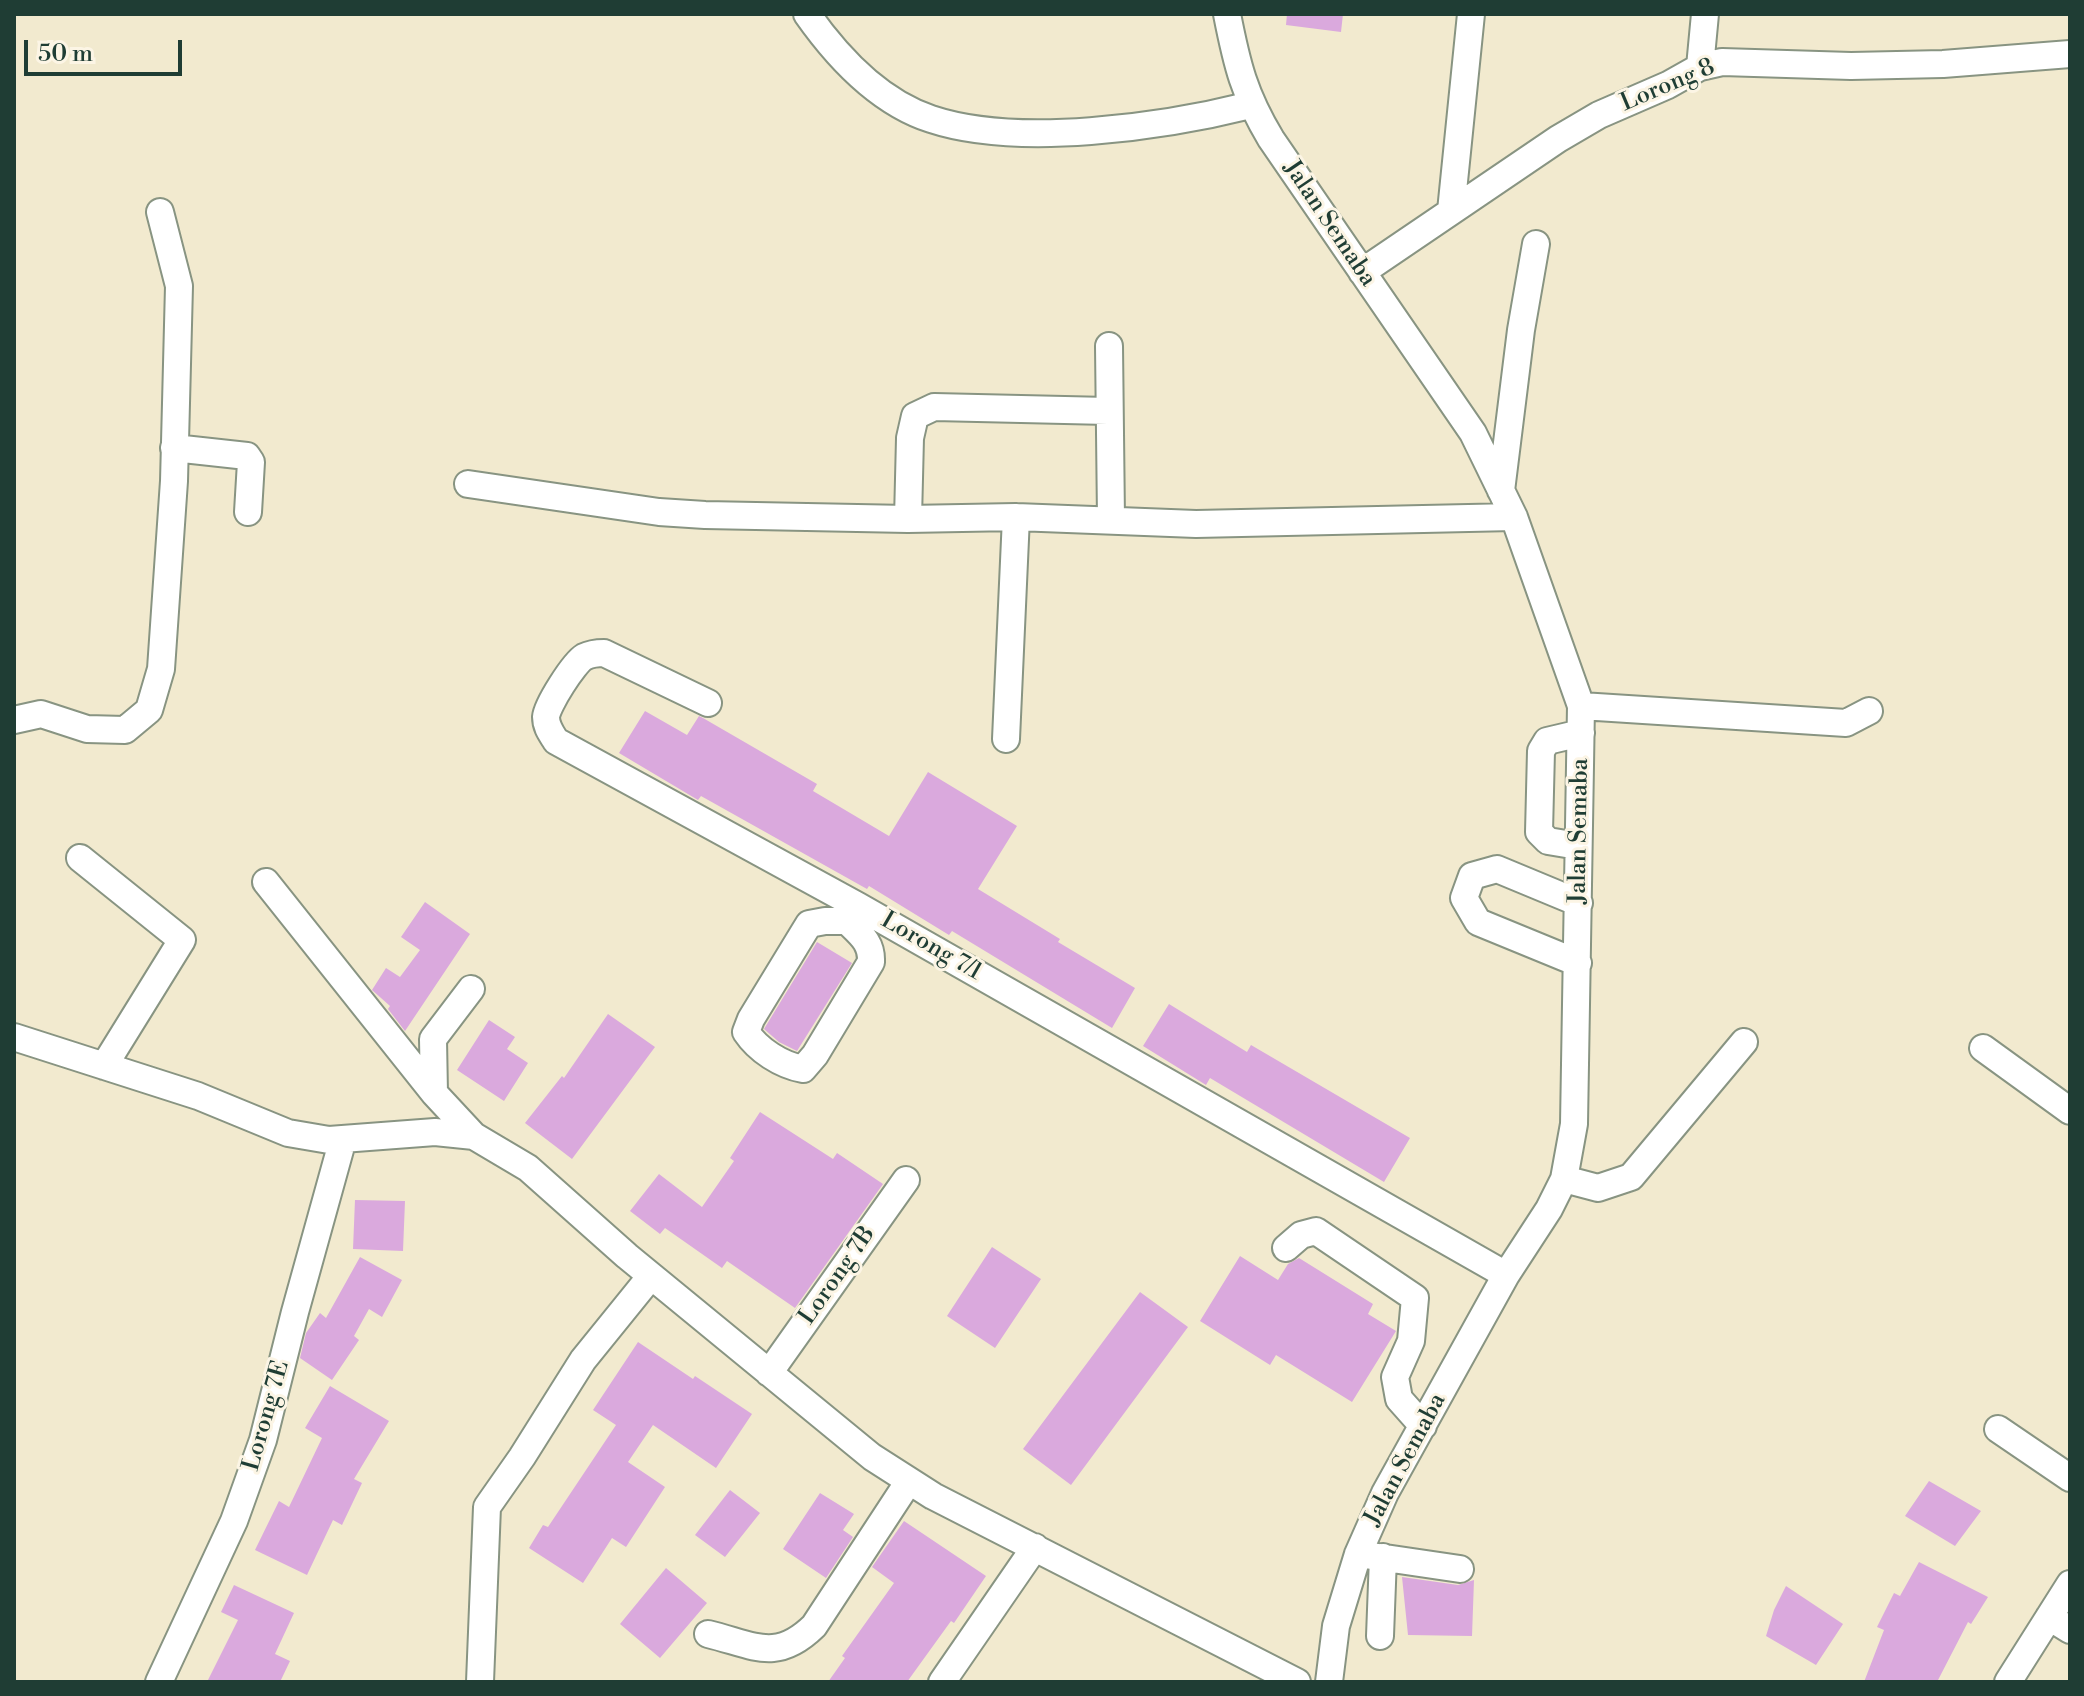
<!DOCTYPE html>
<html>
<head>
<meta charset="utf-8">
<style>
  body { margin:0 }
  #map { position:relative; width:2084px; height:1696px; overflow:hidden; background:#f2eacf; font-family:"Libre Bodoni",serif }
  canvas { display:block }
  .frame { position:absolute; inset:0; border:16px solid #1f3d34; pointer-events:none }
  .scale { position:absolute; left:24px; top:40px; width:158px; height:36px; box-sizing:border-box; border:4px solid #1f3d34; border-top:0; padding-left:10px; font-size:24px; line-height:28px; white-space:nowrap; color:#1f3d34; -webkit-text-stroke:6px #fcf5e5; paint-order:stroke }
</style>
</head>
<body>
<div id="map">
<canvas width="2084" height="1696"></canvas>
<div class="frame"></div>
<div class="scale">50 m</div>
</div>
<script>
const ctx = document.querySelector('canvas').getContext('2d');
ctx.lineJoin = 'round';
function paint(path, color) {
  ctx.fillStyle = color;
  ctx.fill(path, 'evenodd');
}
function strokePath(path, color, width, dash) {
  ctx.strokeStyle = color;
  ctx.lineWidth = width;
  ctx.lineCap = dash ? 'butt' : 'round';
  ctx.setLineDash(dash || []);
  ctx.stroke(path);
}
function label(font, color, halo, rows, align = 'center') {
  ctx.font = font + ' "Libre Bodoni",serif';
  ctx.lineWidth = 6;
  ctx.setLineDash([]);
  ctx.textBaseline = 'middle';
  ctx.strokeStyle = halo;
  ctx.fillStyle = color;
  for (const [text, x, y, turn = 0] of rows) {
    ctx.save();
    ctx.translate(x, y);
    ctx.rotate((+turn || 0) * Math.PI / 180);
    ctx.textAlign = isNaN(turn) ? turn : align;
    if (halo) ctx.strokeText(text, 0, 0);
    ctx.fillText(text, 0, 0);
    ctx.restore();
  }
}
paint(new Path2D(`
  M1287,14H1343L1341,32L1286,25Z
  M645,711L687,735L699,716L703,718L817,784L813,791L889,836L928,772L1017,826L978,889L1060,939L1058,942L1135,988L1112,1028L952,931L949,935L869,886L867,889L701,796L698,800L619,753Z
  M425,902L470,934L405,1031L388,1009L390,1006L372,990L386,968L400,977L420,950L401,937Z
  M817,942L852,963L797,1051L779,1042L764,1029Z
  M1169,1004L1247,1052L1251,1045L1410,1138L1384,1182L1210,1078L1206,1085L1143,1046Z
  M608,1014L655,1047L572,1159L525,1123L562,1076L564,1078Z
  M489,1020L515,1037L507,1049L528,1063L504,1101L457,1070Z
  M760,1112L833,1159L837,1153L883,1184L795,1308L727,1261L722,1268L665,1228L660,1234L630,1211L659,1174L702,1207L734,1161L730,1158Z
  M355,1200L405,1201L403,1251L353,1249Z
  M992,1247L1041,1279L995,1348L947,1316Z
  M1240,1256L1278,1280L1288,1264L1299,1258L1373,1304L1368,1314L1396,1331L1352,1402L1276,1355L1270,1365L1200,1321Z
  M360,1257L402,1280L382,1317L369,1309L354,1336L359,1340L332,1380L300,1358L306,1333L320,1313L326,1318Z
  M1140,1292L1188,1327L1071,1485L1023,1449Z
  M638,1342L693,1379L695,1376L752,1414L716,1468L653,1425L628,1462L665,1487L626,1547L612,1538L583,1583L529,1548L543,1525L548,1527L616,1425L593,1410Z
  M330,1386L389,1421L354,1479L362,1483L342,1525L333,1520L307,1575L255,1550L279,1501L289,1507L322,1438L305,1428Z
  M1929,1481L1981,1511L1955,1546L1905,1516Z
  M730,1490L760,1513L725,1557L695,1535Z
  M820,1493L854,1514L843,1530L853,1537L826,1578L783,1549Z
  M904,1521L986,1576L954,1623L951,1621L907,1682H828L845,1658L842,1656L894,1583L872,1567Z
  M1919,1562L1988,1597L1971,1624L1968,1622L1937,1682H1864L1884,1630L1877,1627L1894,1593L1900,1596Z
  M666,1568L707,1603L660,1658L620,1624Z
  M1402,1577L1458,1585L1474,1580L1472,1636L1408,1635Z
  M234,1585L294,1613L275,1654L290,1661L280,1682H207L238,1620L221,1612Z
  M1786,1586L1843,1624L1816,1665L1766,1636L1774,1610Z`), '#daa9dd');
const minor = new Path2D(`
  M807,14C838,58 879,102 931,119C1018,148 1163,127 1251,105
  M1227,14C1237,65 1244,94 1271,139L1473,433L1514,517L1581,706L1574,1124L1564,1179L1549,1209L1506,1275L1385,1493L1358,1554L1336,1626L1329,1682
  M1700,67L1705,14
  M1451,211L1471,14
  M1362,272L1558,139L1599,115L1668,85L1700,67L1722,62L1851,66L1943,64L2070,54
  M1109,346L1111,519
  M174,448L247,456L251,462L248,512
  M468,484L659,512L705,515L908,519L1016,517L1196,524L1514,517
  M1501,491L1521,330L1536,244
  M908,519L910,438L915,416L934,407L1108,411
  M708,703L604,653C598,653 590,654 584,657C574,663 547,705 546,717C546,727 551,733 556,741L858,906L1506,1275
  M1581,706L1846,723L1869,711
  M14,720L41,714L87,729L125,730L149,710L161,669L174,481L179,286L160,212
  M1006,739L1016,517
  M1578,846L1548,841L1539,832L1541,751L1547,741L1581,733
  M80,858L182,940L104,1066
  M266,882L434,1093L474,1136
  M825,921H847C860,934 872,942 871,962L815,1055L803,1069C781,1065 758,1050 746,1032L751,1019L804,932L809,924Z
  M1578,963L1478,922L1464,898L1472,876L1497,869L1579,903
  M14,1037L198,1096L288,1133L329,1140L435,1132L474,1136L528,1168L627,1256L872,1457L933,1496L1297,1682
  M1983,1048L2070,1111
  M434,1093L433,1039L471,989
  M1564,1179L1598,1188L1631,1177L1744,1042
  M1286,1248L1301,1235L1316,1231L1415,1298L1411,1341L1395,1377L1399,1399L1423,1426
  M769,1373L906,1180
  M1998,1429L2070,1478
  M1358,1554L1460,1569
  M2049,1617L2070,1630
  M708,1634C754,1645 776,1663 814,1626L909,1481
  M1380,1636L1383,1557
  M159,1682L234,1521L263,1440L295,1312L343,1139
  M480,1682L487,1507L522,1457L583,1360L651,1276
  M942,1682L1035,1547
  M2008,1682L2070,1584`);
strokePath(minor, '#889482', 30);
strokePath(minor, '#fff', 26);
label('24px', '#1f3d34', '#fcf5e5', [
  ["Lorong 8",1668,86,-23],
  ["Jalan Semaba",1329,224,56],
  ["Jalan Semaba",1580,831,-89],
  ["Lorong 7/1",931,947,30],
  ["Lorong 7B",838,1276,-55],
  ["Lorong 7E",267,1416,-74],
  ["Jalan Semaba",1406,1460,-62]
]);
</script>
</body>
</html>
